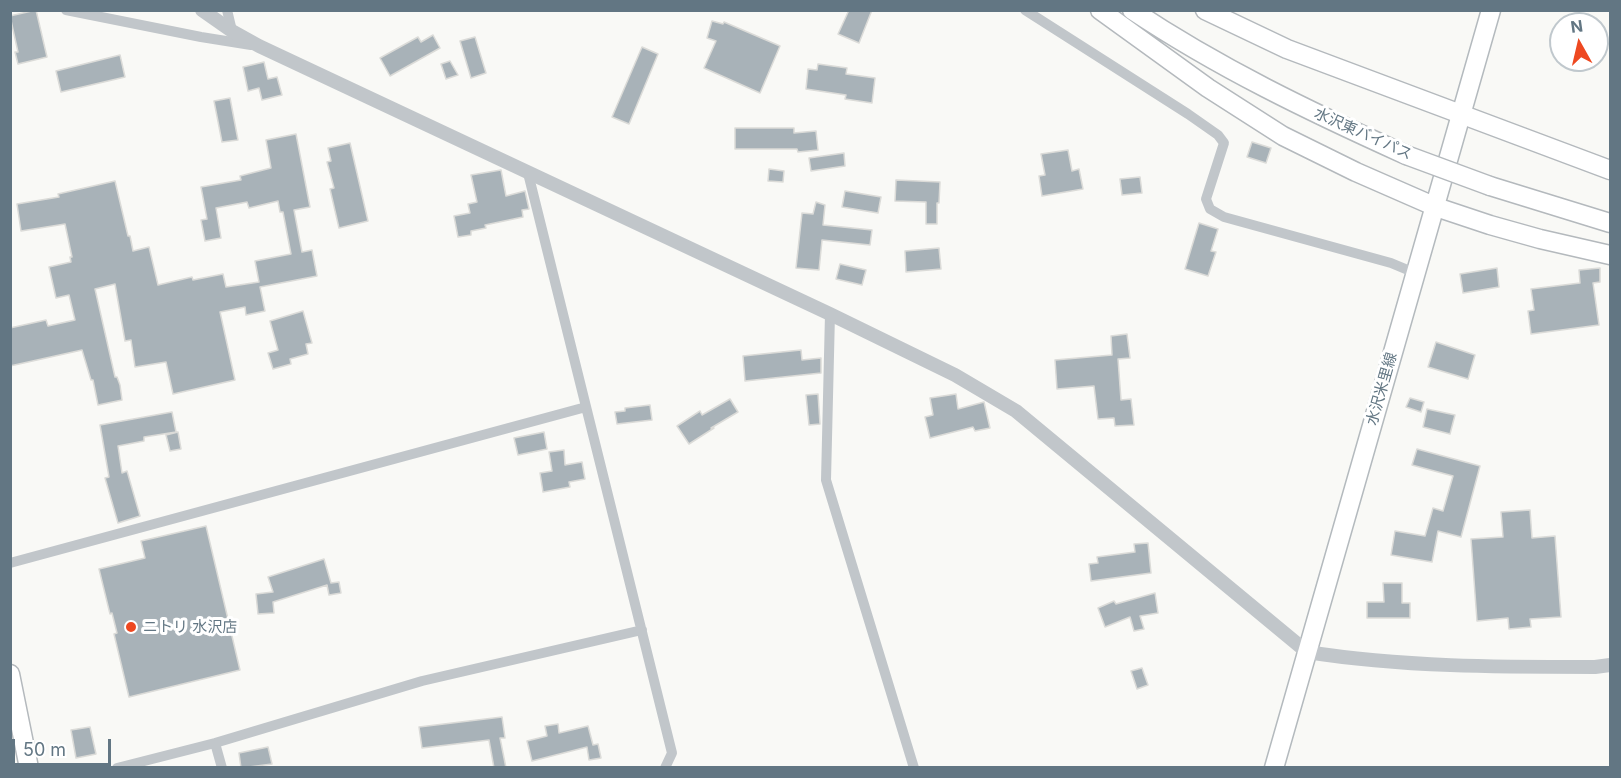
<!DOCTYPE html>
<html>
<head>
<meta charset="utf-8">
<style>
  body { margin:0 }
  #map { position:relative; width:1621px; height:778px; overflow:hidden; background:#f9f9f6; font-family:Inter,sans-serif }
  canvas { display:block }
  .frame { position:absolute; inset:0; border:12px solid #627683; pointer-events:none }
  .north { position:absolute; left:1549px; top:12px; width:60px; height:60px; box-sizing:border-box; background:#fff; border:2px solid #c0c8cd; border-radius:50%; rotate:352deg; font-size:16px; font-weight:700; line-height:24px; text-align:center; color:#627683 }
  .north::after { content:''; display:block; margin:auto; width:21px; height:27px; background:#ee4820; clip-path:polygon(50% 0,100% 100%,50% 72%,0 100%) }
  .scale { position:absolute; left:12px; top:739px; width:99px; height:27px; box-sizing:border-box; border:3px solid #627683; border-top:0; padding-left:8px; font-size:18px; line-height:21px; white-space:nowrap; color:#627683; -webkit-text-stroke:4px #fff; paint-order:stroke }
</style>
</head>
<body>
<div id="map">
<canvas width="1621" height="778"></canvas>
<div class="frame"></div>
<div class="north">N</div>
<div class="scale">50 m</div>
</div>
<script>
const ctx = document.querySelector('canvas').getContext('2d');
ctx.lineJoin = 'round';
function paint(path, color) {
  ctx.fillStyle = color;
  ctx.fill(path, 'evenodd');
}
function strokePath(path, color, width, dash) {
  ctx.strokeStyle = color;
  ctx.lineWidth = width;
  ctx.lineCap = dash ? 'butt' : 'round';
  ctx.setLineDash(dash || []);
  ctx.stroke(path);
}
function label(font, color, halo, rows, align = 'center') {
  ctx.font = font + ' Inter,"Noto Sans JP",sans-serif';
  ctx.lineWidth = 6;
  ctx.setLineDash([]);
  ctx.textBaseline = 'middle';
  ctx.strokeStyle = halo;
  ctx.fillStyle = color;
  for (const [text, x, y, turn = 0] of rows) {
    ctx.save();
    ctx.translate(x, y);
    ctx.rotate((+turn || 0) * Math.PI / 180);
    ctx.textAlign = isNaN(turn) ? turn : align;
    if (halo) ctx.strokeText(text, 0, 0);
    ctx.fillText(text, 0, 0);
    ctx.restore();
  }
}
const building = new Path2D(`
  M36,10L47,57L18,64L15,52H18L10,16Z
  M849,10H872L859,43L838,34Z
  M712,21L723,24L724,22L780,46L760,93L704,68L716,41L707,38Z
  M433,35L440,48L390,76L380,58L418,37L421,42Z
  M475,37L486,73L471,78L460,41Z
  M642,47L658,54L629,124L612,117Z
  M120,55L125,77L61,92L56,71Z
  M450,61L458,75L446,79L441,64Z
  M264,62L268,79L277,77L282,95L262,100L259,88L248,91L243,67Z
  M818,64L847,68L846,74L875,78L872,103L845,99L846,95L806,89L808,69L817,70Z
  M230,98L238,140L222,142L214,101Z
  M735,128H794V133L816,131L818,150L798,152L797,149H735Z
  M296,134L310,207L294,210L302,252L312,250L317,276L260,287L265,311L246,315L245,307L220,312L235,380L173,394L166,362L135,367L131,340L125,341L115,284L95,289L115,377H117L120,385L122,400L98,405L93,380H91L82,350L10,366V328L46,320L48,326L75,320L69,295L56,298L49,267L71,262L70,257H72L65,224L21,231L17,204L59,197L58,194L115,181L128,236H130L133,251L149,247L158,285L192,277L193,280L223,274L226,287L259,282L255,261L291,254L283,212H280L278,201L249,208L247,202L216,208L221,238L205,241L201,220L207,219L201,187L241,180L240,176L271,168L266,140Z
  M1252,142L1271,148L1266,163L1247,157Z
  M350,143L368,221L339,228L330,189L334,188L327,162L331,161L328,148Z
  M1068,150L1072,171L1079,169L1083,189L1042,196L1039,176L1045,175L1041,154Z
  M844,153L845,166L811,171L809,158Z
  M769,169L784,171L783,182L768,181Z
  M501,170L506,196L525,191L529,209L522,210L523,217L485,225L486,228L471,231V235L458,237L454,216L470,213L468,204L477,202L471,175Z
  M1140,177L1142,193L1122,195L1120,179Z
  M896,180L940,182L939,203H937V224H926V202L895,201Z
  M845,191L881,197L878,213L842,207Z
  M816,202L825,205L823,225L872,230L870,245L822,240L819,270L796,268L802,213L813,214Z
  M1199,223L1218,229L1211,251L1216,252L1208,276L1185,269Z
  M939,248L941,269L906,272L905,251Z
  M840,264L866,270L862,285L836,279Z
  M1497,268L1499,287L1463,293L1460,274Z
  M1600,268V282L1593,283L1599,325L1531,334L1528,311L1534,310L1531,289L1580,283L1579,270Z
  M303,311L312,343L306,344L308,354L290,359L291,364L273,369L268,353L278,350L270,321Z
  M1127,334L1130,358L1118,359L1121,400L1131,399L1134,425L1115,426L1114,418L1098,419L1094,386L1057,389L1055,360L1112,355L1111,336Z
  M1436,342L1475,355L1468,379L1428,367Z
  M801,350L802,360L821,358V373L745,381L743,356Z
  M818,394L820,424L809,425L806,395Z
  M956,394L958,409L984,402L990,428L975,431L973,427L930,438L925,417L933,415L930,398Z
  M1410,398L1424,402L1421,412L1406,407Z
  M730,399L738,412L711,428H714L689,444L677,426L700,411L702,415Z
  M650,405L652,420L617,424L615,412L625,411V408Z
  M1427,409L1455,415L1450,434L1423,427Z
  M172,412L176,432L144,437V441L118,446L122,473L127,471L140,516L118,523L105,478L109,477L100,425Z
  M178,432L181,449L170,451L166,435Z
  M544,432L547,449L518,455L514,438Z
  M1417,449L1480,466L1461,537L1438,531L1432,562L1391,555L1395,531L1425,536L1433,508L1443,511L1453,476L1412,465Z
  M564,450L565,465L582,462L585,479L569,482L570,487L543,492L540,473L552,471L549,452Z
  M1530,510L1532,538L1555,536L1561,617L1530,619L1531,627L1509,629L1508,618L1477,621L1471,539L1503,537L1501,512Z
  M206,526L240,670L129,697L114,634L117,633L112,613L110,614L99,569L145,558L141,541Z
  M1148,543L1151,573L1091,581L1089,564L1098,563L1097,557L1135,552L1134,544Z
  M324,559L331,583L339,582L341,593L329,595L327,585L273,602L274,613L258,614L256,594L273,592L268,577Z
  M1383,583H1402V603H1410V618H1367V602H1384Z
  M1155,593L1158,613L1140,616L1144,629L1134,631L1130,617L1105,627L1098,608L1114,601L1116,604Z
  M1142,668L1148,685L1137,689L1131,671Z
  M502,717L505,738H500L506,768H494L489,740L422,748L419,727Z
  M558,724L559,733L588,726L593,745L598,744L601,758L589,760L587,747L532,761L527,741L547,736L545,726Z
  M90,727L96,754L76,758L71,730Z
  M268,747L272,764L241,768L239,753Z`);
paint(building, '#a8b2b8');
strokePath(building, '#dbdbd8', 1.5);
const primary = new Path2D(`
  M1274,768L1491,10`);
const trunk = new Path2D(`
  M1100,10L1208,88L1283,136L1356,172L1436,207L1490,225L1540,239L1610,255
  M1132,10C1219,68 1311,112 1406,155
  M1205,10L1287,49L1610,170
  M1490,186L1610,223
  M10,674L29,768`);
strokePath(primary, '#b4babe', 21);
strokePath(trunk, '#b4b9bd', 21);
strokePath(new Path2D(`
  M66,10L201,37L251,45
  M227,10L232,31
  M1025,10L1188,114L1218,135L1224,143L1206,199L1210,209L1224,217L1391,263L1415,273
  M528,173L672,753L665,768
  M830,314L826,480L914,768
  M10,563L586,407
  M215,743L222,768
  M117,768L215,743L422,681L642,630`), '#c1c6ca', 10);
strokePath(new Path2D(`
  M202,10L232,31L259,46L830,314L955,375L1016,411L1307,652C1402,667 1499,667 1595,667L1610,665`), '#c1c6ca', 14);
strokePath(primary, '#fff', 18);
strokePath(trunk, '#fff', 18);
const trunkBridge = new Path2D(`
  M1406,155L1490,186`);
strokePath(trunkBridge, '#b4b9bd', 21, []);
strokePath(trunkBridge, '#fff', 18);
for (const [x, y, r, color] of [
  [131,627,6,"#ee4820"]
]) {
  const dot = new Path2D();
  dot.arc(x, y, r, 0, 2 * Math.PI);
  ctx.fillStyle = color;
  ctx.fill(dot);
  strokePath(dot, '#fff', 2);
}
label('15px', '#627683', '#fff', [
  ["水沢東バイパス",1363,134,24],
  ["水沢米里線",1382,389,-74]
]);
label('15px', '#627683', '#fff', [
  ["ニトリ 水沢店",143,627]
], 'left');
</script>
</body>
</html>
